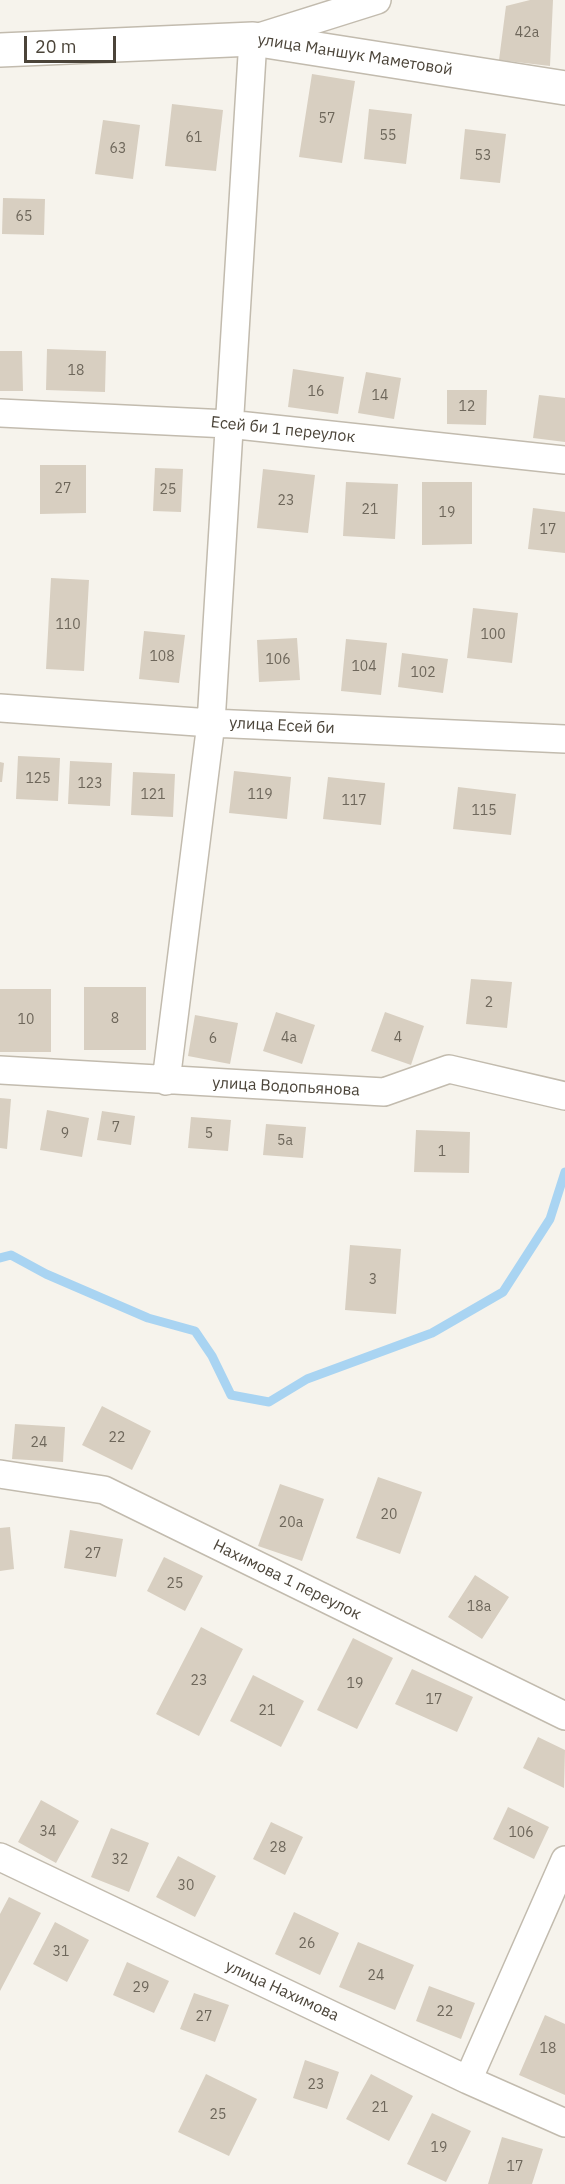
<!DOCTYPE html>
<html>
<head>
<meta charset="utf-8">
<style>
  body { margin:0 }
  #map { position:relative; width:565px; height:2184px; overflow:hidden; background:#f6f3ec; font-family:"IBM Plex Sans",sans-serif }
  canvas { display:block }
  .scale { position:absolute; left:24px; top:36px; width:92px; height:27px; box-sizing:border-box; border:3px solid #4b4439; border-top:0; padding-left:8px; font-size:18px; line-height:21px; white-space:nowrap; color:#4b4439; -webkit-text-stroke:4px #fff; paint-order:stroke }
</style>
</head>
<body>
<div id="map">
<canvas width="565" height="2184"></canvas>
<div class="scale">20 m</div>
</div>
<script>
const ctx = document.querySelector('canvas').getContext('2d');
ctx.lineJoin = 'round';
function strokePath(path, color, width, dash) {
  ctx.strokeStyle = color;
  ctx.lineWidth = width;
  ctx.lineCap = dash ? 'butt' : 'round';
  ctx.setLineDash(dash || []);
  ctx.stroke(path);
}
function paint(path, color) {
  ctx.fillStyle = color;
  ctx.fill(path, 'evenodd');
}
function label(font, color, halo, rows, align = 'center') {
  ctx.font = font + ' "IBM Plex Sans",sans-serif';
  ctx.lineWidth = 4.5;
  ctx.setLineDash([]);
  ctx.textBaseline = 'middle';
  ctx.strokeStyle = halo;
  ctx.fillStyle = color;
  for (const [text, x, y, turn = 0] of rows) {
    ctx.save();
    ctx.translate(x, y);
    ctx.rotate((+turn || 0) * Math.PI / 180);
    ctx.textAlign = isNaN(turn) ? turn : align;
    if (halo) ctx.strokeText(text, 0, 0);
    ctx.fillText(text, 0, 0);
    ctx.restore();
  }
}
strokePath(new Path2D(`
  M0,1258L11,1255L46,1274L148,1318L195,1331L212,1356L231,1395L269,1402L307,1379L432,1333L503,1292L550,1219L565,1172`), '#a9d4f2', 9);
paint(new Path2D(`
  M530,0H553L550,66L499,60L506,6Z
  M312,74L355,81L342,163L299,157Z
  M172,104L223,110L216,171L165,166Z
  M369,109L412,114L406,164L364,159Z
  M103,120L140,125L133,179L95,174Z
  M465,129L506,134L500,183L460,179Z
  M3,198L45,199L44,235L2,234Z
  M47,349L106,351L105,392L46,390Z
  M0,351H22L23,391H0Z
  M293,369L344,377L338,414L288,407Z
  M366,372L401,378L394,419L358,413Z
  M447,390H487L486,425L447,424Z
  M539,395L565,398V442L533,438Z
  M40,465H86V513L40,514Z
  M155,468L183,469L181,512L153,511Z
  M263,469L315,475L308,533L257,528Z
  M346,482L398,484L395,539L343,536Z
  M422,482H472V544L422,545Z
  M533,508L565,512V553L528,549Z
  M51,578L89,580L84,671L46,669Z
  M473,608L518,613L512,663L467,658Z
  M144,631L185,635L179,683L139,679Z
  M297,638L300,680L259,682L257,640Z
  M346,639L387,643L381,695L341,691Z
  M402,653L448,659L443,693L398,687Z
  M18,756L60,758L58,801L16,799Z
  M70,761L112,763L110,806L68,804Z
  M0,762L4,763L2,782H0Z
  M234,771L291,777L287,819L229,813Z
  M133,772L175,774L173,817L131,815Z
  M328,777L385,783L381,825L323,819Z
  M458,787L516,794L511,835L453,829Z
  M471,979L512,982L507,1028L466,1024Z
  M84,987H146V1050H84Z
  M0,989H51V1052H0Z
  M276,1012L315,1025L302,1064L263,1051Z
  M385,1012L424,1026L411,1065L371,1051Z
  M195,1015L238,1023L230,1064L188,1056Z
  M0,1098L11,1099L7,1149L0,1148Z
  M47,1110L89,1118L82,1157L40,1150Z
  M102,1111L135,1116L131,1145L97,1140Z
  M191,1117L231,1120L228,1151L188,1148Z
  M266,1124L306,1127L303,1158L263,1155Z
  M416,1130L470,1132L469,1173L414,1172Z
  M350,1245L401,1249L396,1314L345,1310Z
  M102,1406L151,1431L132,1470L82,1445Z
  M15,1424L65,1427L63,1462L12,1459Z
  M378,1477L422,1492L400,1554L356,1538Z
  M280,1484L324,1499L302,1561L258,1546Z
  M10,1527L14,1569L0,1571V1528Z
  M70,1530L123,1539L116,1577L64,1568Z
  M164,1557L203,1576L185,1611L147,1591Z
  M475,1575L509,1597L482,1639L448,1617Z
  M201,1627L243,1649L199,1736L156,1714Z
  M353,1638L393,1658L357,1729L317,1710Z
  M412,1669L473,1697L457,1732L395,1704Z
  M253,1675L304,1701L281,1747L230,1721Z
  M538,1737L565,1750L564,1788L523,1768Z
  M41,1800L79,1821L56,1863L18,1842Z
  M508,1807L549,1827L534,1859L493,1839Z
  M271,1822L303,1837L285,1875L253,1859Z
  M111,1828L149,1843L129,1892L91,1877Z
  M178,1856L216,1876L195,1917L156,1897Z
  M9,1897L41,1913L0,1991V1914Z
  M294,1912L339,1933L320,1975L275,1954Z
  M55,1922L89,1940L67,1982L33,1964Z
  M358,1942L414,1965L395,2010L339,1987Z
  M127,1962L169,1981L154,2013L113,1995Z
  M429,1986L475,2003L461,2039L416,2021Z
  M194,1993L229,2005L215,2042L180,2029Z
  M545,2015L565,2024V2095L519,2075Z
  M305,2060L339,2072L327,2109L293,2098Z
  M206,2074L257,2099L229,2156L178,2132Z
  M371,2074L413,2096L389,2141L346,2119Z
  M432,2113L471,2131L446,2182L407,2164Z
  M502,2137L543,2149L532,2184H488Z`), '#d8cfc1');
const minor = new Path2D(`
  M0,413L228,424L565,460
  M0,708L211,723L565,739
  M0,1070L384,1092L449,1069L565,1096
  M166,1081L211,723L253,39L377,0
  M0,1474L104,1490L565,1716
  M0,1857L468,2080L565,2123
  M468,2080L565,1860`);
const tertiary = new Path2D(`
  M0,50L253,39L565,88`);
strokePath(minor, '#c2bbae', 30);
strokePath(tertiary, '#c2bbae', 36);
strokePath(minor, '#fff', 27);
strokePath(tertiary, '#fff', 33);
label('14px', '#6e675b', null, [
  ["42а",527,33],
  ["57",327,119],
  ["55",388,136],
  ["61",194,138],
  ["63",118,149],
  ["53",483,156],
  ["65",24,217],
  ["18",76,371],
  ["16",316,392],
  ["14",380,396],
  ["12",467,407],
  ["27",63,489],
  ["25",168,490],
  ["23",286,501],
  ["21",370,510],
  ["19",447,513],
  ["17",548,530],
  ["110",68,625],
  ["100",493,635],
  ["108",162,657],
  ["106",278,660],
  ["104",364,667],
  ["102",423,673],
  ["125",38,779],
  ["123",90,784],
  ["121",153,795],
  ["119",260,795],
  ["117",354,801],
  ["115",484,811],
  ["2",489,1003],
  ["8",115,1019],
  ["10",26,1020],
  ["4а",289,1038],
  ["4",398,1038],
  ["6",213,1039],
  ["7",116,1128],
  ["9",65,1134],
  ["5",209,1134],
  ["5а",285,1141],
  ["1",442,1152],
  ["3",373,1280],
  ["22",117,1438],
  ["24",39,1443],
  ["20",389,1515],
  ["20а",291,1523],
  ["27",93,1554],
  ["25",175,1584],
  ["18а",479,1607],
  ["23",199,1681],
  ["19",355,1684],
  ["17",434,1700],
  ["21",267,1711],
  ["34",48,1832],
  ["106",521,1833],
  ["28",278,1848],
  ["32",120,1860],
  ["30",186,1886],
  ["26",307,1944],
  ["31",61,1952],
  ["24",376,1976],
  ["29",141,1988],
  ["22",445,2012],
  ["27",204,2017],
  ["18",548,2049],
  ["23",316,2085],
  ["21",380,2108],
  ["25",218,2115],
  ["19",439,2148],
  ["17",515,2167]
]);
label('16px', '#4b4439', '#fff', [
  ["улица Маншук Маметовой",355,55,9],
  ["Есей би 1 переулок",283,430,6],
  ["улица Есей би",282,726,3],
  ["улица Водопьянова",286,1087,3],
  ["Нахимова 1 переулок",287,1580,26],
  ["улица Нахимова",282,1991,25]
]);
</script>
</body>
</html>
